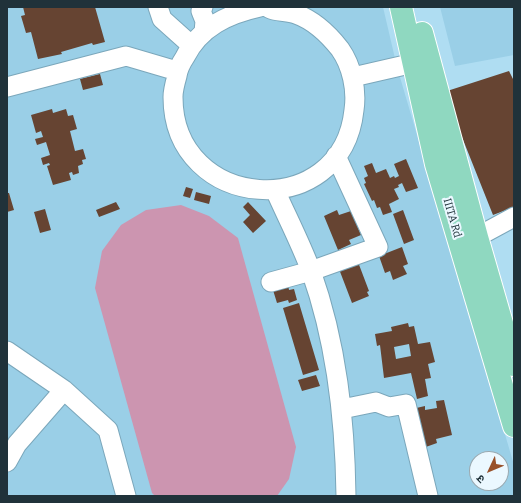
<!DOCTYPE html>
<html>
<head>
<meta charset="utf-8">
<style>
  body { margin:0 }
  #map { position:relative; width:521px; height:503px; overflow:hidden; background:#afddf2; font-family:Bitter,"Noto Sans Devanagari",serif }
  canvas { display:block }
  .frame { position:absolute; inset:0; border:8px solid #20323a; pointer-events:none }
  .north { position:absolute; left:469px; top:451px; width:40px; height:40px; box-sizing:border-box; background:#ebf8ff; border:1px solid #9aa9b0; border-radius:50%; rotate:226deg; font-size:11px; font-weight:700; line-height:16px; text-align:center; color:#20323a }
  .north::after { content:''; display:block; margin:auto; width:14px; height:18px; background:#98512a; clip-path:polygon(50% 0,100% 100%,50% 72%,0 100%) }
</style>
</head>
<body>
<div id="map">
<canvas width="521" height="503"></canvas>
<div class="frame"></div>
<div class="north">उ</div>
</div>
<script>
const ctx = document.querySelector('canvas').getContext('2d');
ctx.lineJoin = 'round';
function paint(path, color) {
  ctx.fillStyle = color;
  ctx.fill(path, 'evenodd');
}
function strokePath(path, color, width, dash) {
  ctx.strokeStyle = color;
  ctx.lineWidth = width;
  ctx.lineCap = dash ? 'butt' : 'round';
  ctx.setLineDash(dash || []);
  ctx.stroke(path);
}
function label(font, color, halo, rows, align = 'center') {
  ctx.font = font + ' Bitter,serif';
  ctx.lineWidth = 4;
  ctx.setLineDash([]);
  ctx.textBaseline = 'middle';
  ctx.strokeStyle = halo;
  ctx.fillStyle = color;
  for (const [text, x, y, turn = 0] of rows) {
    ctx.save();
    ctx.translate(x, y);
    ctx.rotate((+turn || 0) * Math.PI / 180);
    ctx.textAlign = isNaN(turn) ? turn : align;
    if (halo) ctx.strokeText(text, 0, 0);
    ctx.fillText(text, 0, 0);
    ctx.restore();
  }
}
paint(new Path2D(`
  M7,7H383L397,67L514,465V496H7ZM477,459H501V483H477Z
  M440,7H514V55L455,66Z`), '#9acfe7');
paint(new Path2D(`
  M181,205L209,216L238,238L296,447L289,479L277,496H155L152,493L95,288L102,251L121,225L146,210Z`), '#cc95b0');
paint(new Path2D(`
  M23,7H95L105,42L93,45L92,43L61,52L62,54L38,59L31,32L26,33L21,16L25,15Z
  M509,71L514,81V207L493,215L444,92Z
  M100,74L103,85L83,90L80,79Z
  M52,109L53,113L66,109L68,116L73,115L77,129L70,131L75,151L83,149L86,159L82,160L83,164L78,166L79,173L73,175L72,172L69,173L71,180L53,185L47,166L50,165L49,163L43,165L41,158L50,155L46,142L37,145L35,139L43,137L41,131L36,133L31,115Z
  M406,159L418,188L406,192L402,183L398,185L399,187L394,189L399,199L389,204L392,212L383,215L380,207L377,208L374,200L372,201L364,184L366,183L364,178L368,176L364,166L372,163L376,173L386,169L390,178L394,176L395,178L399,176L394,164Z
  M186,187L193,189L190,198L183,196Z
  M196,192L211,196L209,204L194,200Z
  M7,193H9L14,210L7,212Z
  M116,202L120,209L99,217L96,210Z
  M248,202L266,221L253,233L243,222L250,215L243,207Z
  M45,209L51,230L40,233L34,212Z
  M337,210L339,215L351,211L361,235L349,240L351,244L338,250L324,216Z
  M403,210L414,240L404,244L393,214Z
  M402,247L408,264L403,266L407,274L393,280L390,271L385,273L379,256Z
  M358,262L369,291L367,292L369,296L352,303L339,269Z
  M288,285L289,290L294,289L297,300L289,303L288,300L277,303L273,290Z
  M299,303L319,370L303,375L283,308Z
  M408,323L409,327L414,326L418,344L430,342L435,362L428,364L431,378L425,379L428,396L417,399L411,373L384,378L380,345L377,346L375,334L392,331L391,327ZM409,344L411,356L396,359L394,347Z
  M316,375L320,386L302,391L298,380Z
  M444,400L452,435L436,439L437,443L423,448L412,409L425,406V410L437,408L436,401Z`), '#664432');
const minor = new Path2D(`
  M158,7L162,19L191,45
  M203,7L201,11L205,21L204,32
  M260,7C228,14 200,27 185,57C181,63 178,69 177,76C175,83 173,90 173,97C173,212 342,224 354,110C357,90 352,66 340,49C329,35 313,20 296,14C287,11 273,12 267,7
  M353,77L427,60
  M7,87L126,56L177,71
  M275,190C287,217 301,244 311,271C337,344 345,420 346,496
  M463,240L477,237L514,217
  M271,282L311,271L378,247L336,156
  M7,351L64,390L108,430L126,496
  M342,409L376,402L389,407L406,404L428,496
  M7,462L17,444L64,390`);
const major = new Path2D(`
  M401,7L436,164L514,426
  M422,33L477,237L514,365`);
strokePath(minor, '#7ba7bb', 21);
strokePath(major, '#fff', 24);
strokePath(minor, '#fff', 19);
strokePath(major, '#8fd8c0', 22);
label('11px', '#20323a', '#ebf8ff', [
  ["IIITA Rd",452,218,74]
]);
</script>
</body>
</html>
